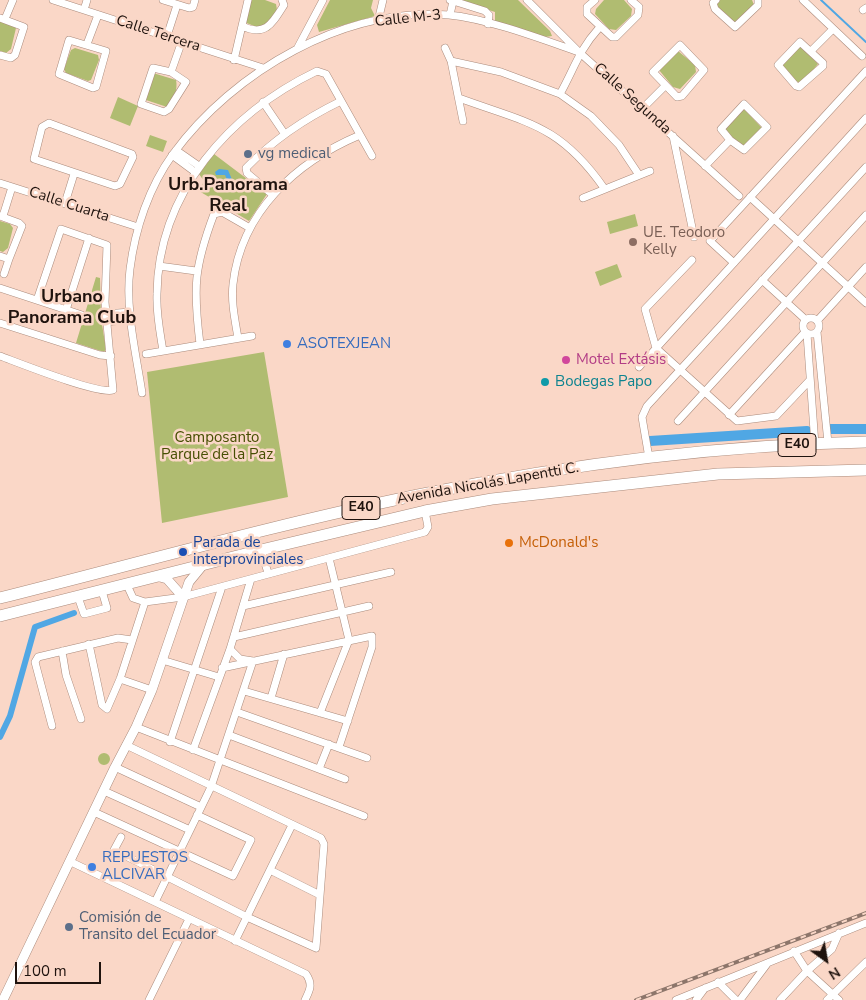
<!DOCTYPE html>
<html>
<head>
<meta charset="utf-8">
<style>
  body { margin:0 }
  #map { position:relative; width:866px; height:1000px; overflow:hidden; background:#fad7c7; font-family:"Nunito Sans",sans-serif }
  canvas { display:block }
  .north { position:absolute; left:801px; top:935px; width:50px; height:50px; -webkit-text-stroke:4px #fad7c7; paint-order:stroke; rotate:148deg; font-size:14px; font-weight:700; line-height:20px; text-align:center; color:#1f130e }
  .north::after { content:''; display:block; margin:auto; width:18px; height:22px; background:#1f130e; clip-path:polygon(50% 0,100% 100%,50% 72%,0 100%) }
  .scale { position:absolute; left:15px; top:962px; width:86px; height:22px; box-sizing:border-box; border:2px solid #1f130e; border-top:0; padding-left:6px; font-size:15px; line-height:18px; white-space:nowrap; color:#1f130e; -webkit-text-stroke:4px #fad7c7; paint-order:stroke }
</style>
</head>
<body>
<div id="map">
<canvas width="866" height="1000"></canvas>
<div class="north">N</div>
<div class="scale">100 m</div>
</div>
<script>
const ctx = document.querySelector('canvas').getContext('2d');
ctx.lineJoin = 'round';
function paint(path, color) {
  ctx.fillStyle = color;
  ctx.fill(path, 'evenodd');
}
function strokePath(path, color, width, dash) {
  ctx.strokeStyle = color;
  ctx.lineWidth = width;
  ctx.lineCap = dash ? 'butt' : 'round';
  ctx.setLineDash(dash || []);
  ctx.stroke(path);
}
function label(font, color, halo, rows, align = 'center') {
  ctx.font = font + ' "Nunito Sans",sans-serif';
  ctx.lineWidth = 5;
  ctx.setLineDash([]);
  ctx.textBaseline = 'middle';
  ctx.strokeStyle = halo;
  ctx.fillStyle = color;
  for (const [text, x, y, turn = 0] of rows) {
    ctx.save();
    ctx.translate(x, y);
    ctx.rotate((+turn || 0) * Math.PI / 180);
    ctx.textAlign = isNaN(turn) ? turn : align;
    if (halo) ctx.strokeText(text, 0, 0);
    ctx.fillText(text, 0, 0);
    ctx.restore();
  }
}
paint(new Path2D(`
  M250,0H265L276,4L277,10L270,30L267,31L244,22Z
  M330,0H373L371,8L375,16L319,32L317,25Z
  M458,0H518L550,31L552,36L545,37L495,22V12Z
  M604,0H624L632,9L631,16L616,30L609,29L595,14L596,9Z
  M720,0H752L754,5L734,24L716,6Z
  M0,21L15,26L16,28L11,49L6,53L0,51Z
  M800,45L818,64L802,83C791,81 783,71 781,61Z
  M75,48L98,55L99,60L91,80L88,81L66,73L64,69L71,50Z
  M678,51L695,65L696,72L680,89L673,87L659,70Z
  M153,73L176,80C178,89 174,101 167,107L146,100Z
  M118,97L138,106L130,126L110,118Z
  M744,109L762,128L742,147L725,131L726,125Z
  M150,135L167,141L163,152L146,146Z
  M214,154L267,194L249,221L199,191L204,181L199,174Z
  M635,214L638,226L610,234L607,222Z
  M0,221L10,224L13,228L8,248L3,252L0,251Z
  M617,264L622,277L600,286L595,272Z
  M96,277L100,278L101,318L106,349L104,352L76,343Z
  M264,352L288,497L162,523L147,372Z
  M98 759a6 6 0 1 1 12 0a6 6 0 1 1-12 0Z`), '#b0bc71');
paint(new Path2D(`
  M219,169L228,170L233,182H228L225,175H216L215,172Z`), '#50a7e4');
strokePath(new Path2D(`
  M821,0L866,42`), '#50a7e4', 2);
strokePath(new Path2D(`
  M0,737L10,716L35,627L74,613`), '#50a7e4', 6);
strokePath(new Path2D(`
  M831,429H866
  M650,441L807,431`), '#50a7e4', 10);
const minor = new Path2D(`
  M53,0L263,68
  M163,0L189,8L193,7L195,0
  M450,0L485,11L489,15L488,24
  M527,0L579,52L739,196
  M595,0L587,7V14L612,37H616L638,15L639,7L631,0
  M716,0L713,3L715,9L735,27L758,5V0
  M803,0L862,56
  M84,10L87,0
  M863,10L866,8
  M450,15L453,1
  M0,18L24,27L15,55L11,58L0,55
  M5,19L13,0
  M378,21L383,0
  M242,26C265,37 272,24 284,5L282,0
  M167,36L177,5
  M69,40L106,51L96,87L93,88L59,74Z
  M800,42L823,63V66L799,87L796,86L778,65Z
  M87,44L98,15
  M680,45L704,70L682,96L677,97L653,72Z
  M445,48L451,61L463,121
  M297,49L323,0
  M812,50L833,29
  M234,60L248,0
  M451,61L501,72L560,94L591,116L619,145L639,175
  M153,68L171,72L186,82L169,109L164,112L141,104Z
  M171,72L182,41
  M560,94C574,69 579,50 599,28
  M459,98C527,123 559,124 604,188
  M263,102L284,133
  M744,104L767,127L744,150L730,140L721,129Z
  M643,108L665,86
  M49,123L132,154L133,157L120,184L115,186L34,159L42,127Z
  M673,136L694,237
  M176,150L199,166
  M172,155L195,172
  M705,166L730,140
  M0,183L138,227
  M273,195L247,173L246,168C274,139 304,119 341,101
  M750,197L866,303
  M583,198L650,171
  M65,203L74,174
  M0,216L19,223L22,226L9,259L0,256
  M3,216L12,187
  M692,260L645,309L656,348L737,421L776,416L810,380
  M734,263L710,241L866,71
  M159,266L196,271
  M4,274L9,259
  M762,280L806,320
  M0,288L82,315
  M66,310L89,238
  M106,314L130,312
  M803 326a8 8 0 1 1 16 0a8 8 0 1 1-16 0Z
  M817,321L866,267
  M108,322L131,319
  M0,323L100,355L111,356
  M817,332L828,443
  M807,334L815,445
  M238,338C235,320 231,302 233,284C241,212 296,162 360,135
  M200,344C193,288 194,267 214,214L222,212L250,228
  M163,351C160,332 156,313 157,294C158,192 230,113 317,71L326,74L372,156
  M146,354L252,336
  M0,356C19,363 99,395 113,390L105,302L107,245L61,229L37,300
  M639,367L866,118
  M142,393C136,353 125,309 130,269C135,229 149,187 173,154C234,71 344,7 449,15C489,19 541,39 579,52
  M729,415L805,332
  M678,421L866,215
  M649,458L642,417L647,406L866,167
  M261,550L268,573
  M127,585L133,598L145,602
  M78,597L84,614L107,608L102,591
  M243,606L391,572
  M234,637L369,606
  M89,644L102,705L107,709L120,679L145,602L183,597L425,532L428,527L425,511
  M62,651L66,675L81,719
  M162,660L219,677
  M222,668L372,636V647L339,747
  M120,679L152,690
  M244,691L348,721
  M271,698L284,654
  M237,712L367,758
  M320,713L349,640L329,558
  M52,726L35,662L38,657L118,638L132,640
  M136,727L364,816
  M229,735L345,779
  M170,742L222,587
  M193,750L230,649L251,579
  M115,767L201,807
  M319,769L329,744
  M104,791L190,830
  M94,812L233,876L251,840L197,815
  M121,837L114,850L247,917L316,948L324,844L321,838L126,745
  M71,862L306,974C313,984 310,990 305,1000
  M270,870L320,895
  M155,902L211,787L253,661L240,659L230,649
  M235,941L292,825
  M794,951L807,971L839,1000
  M718,982L736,1000
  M149,1000L189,919
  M676,1000L866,923
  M696,1000L705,988
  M740,1000L767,964
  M780,1000L807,971L832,949L839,933
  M827,1000L866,962`);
const tertiary = new Path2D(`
  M160,577L167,579L183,597
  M3,1000L115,767L136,727L152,690L189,582L203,565`);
const trunk = new Path2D(`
  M0,598C139,563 277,524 418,495C565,465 716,445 866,442
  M0,616L261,550L425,511L492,499L718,474L866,470`);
strokePath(minor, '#ab8b7c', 8);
strokePath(tertiary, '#ab8b7c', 10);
strokePath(trunk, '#ab8b7c', 12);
strokePath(minor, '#fff', 7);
strokePath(tertiary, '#fff', 9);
strokePath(trunk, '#fff', 11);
const rail = new Path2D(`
  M636,1000L866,913`);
strokePath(rail, '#8d766b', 4);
strokePath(rail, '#fad7c7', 2, [5.5]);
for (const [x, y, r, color] of [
  [248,154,5,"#5c6f8a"],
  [633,242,5,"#8d6e63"],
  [287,344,5,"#3f7fe0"],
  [566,360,5,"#d1479c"],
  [545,382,5,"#0f9aa8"],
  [509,543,5,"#e8710a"],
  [183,552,5,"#1a4fb4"],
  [92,867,5,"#3f7fe0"],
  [69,927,5,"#5c6f8a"]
]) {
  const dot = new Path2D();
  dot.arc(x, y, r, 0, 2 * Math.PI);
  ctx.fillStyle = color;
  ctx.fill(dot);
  strokePath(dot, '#fad7c7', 2);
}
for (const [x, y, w] of [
  [797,445,38],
  [361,508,38]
]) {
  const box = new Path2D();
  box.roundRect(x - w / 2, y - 11.5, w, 23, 4);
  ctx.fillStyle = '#fad7c7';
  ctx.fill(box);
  strokePath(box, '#1f130e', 1);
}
label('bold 14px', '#1f130e', null, [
  ["E40",797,445],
  ["E40",361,508]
]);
label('15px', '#1f130e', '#fad7c7', [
  ["Calle M-3",408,19,-6],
  ["Calle Tercera",158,34,18],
  ["Calle Segunda",632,99,42],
  ["Calle Cuarta",69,205,18],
  ["Avenida Nicolás Lapentti C.",488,484,-10]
]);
label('15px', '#4e5e75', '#fad7c7', [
  ["vg medical",258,154],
  ["Comisión de",79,918],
  ["Transito del Ecuador",79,935]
], 'left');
label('15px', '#785e54', '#fad7c7', [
  ["UE. Teodoro",643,233],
  ["Kelly",643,250]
], 'left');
label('15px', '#366cbe', '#fad7c7', [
  ["ASOTEXJEAN",297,344],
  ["REPUESTOS",102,858],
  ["ALCIVAR",102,875]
], 'left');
label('15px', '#b23c85', '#fad7c7', [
  ["Motel Extásis",576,360]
], 'left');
label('15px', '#0d838f', '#fad7c7', [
  ["Bodegas Papo",555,382]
], 'left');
label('15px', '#474f03', '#fad7c7', [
  ["Camposanto",217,438],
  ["Parque de la Paz",217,455]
]);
label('15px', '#164399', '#fad7c7', [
  ["Parada de",193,543],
  ["interprovinciales",193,560]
], 'left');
label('15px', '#c56008', '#fad7c7', [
  ["McDonald's",519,543]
], 'left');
label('bold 18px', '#1f130e', '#fad7c7', [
  ["Urb.Panorama",228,186],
  ["Real",228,207],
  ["Urbano",72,298],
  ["Panorama Club",72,319]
]);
</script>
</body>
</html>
